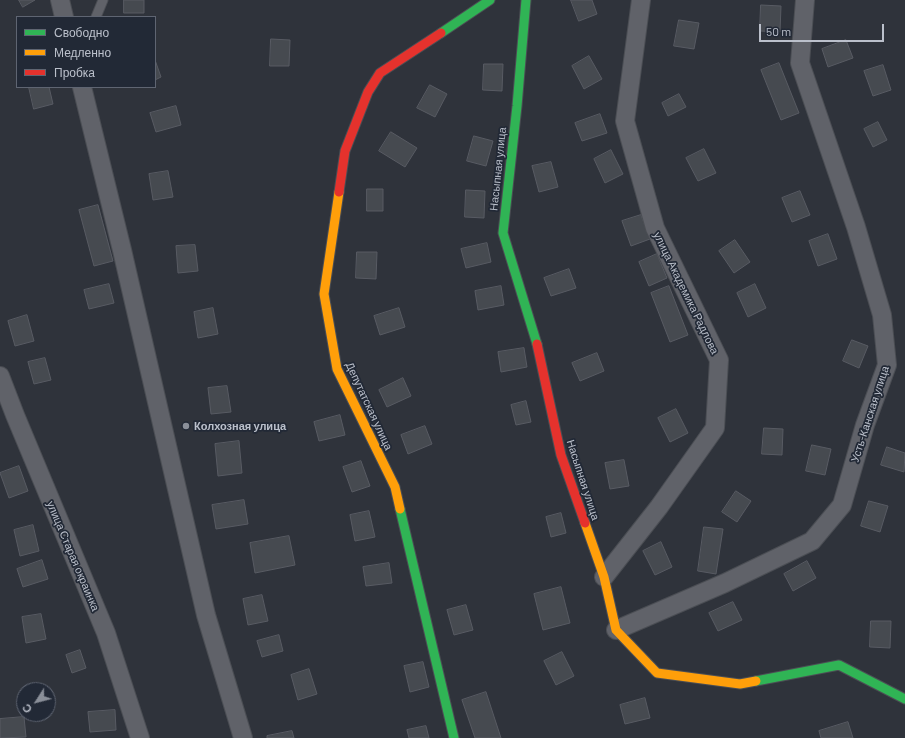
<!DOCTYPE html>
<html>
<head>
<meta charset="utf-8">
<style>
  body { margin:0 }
  #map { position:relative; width:905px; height:738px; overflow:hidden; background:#2f333b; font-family:Barlow,sans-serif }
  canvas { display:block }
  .legend { position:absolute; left:16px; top:16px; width:140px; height:72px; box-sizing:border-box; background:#222936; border:1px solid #5f6572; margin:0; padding:5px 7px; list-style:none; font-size:12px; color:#bbc0cb }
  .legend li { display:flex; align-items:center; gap:8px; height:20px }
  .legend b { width:20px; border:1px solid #5f6572 }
  .north { position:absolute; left:16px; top:682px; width:40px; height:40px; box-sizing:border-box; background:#222936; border:1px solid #5f6572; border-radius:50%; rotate:234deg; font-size:11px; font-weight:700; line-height:16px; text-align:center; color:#bbc0cb }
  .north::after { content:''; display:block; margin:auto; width:14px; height:18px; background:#8a8f99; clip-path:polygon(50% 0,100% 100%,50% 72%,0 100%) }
  .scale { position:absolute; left:759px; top:24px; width:125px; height:18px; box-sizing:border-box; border:2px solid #bbc0cb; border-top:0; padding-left:5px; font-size:12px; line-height:14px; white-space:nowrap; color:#bbc0cb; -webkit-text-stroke:3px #222936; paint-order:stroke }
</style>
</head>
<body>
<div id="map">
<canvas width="905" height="738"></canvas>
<ul class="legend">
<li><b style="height:5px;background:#30b455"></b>Свободно</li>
<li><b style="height:5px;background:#ff9f0a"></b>Медленно</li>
<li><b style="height:5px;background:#e5322d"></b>Пробка</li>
</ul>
<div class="north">С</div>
<div class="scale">50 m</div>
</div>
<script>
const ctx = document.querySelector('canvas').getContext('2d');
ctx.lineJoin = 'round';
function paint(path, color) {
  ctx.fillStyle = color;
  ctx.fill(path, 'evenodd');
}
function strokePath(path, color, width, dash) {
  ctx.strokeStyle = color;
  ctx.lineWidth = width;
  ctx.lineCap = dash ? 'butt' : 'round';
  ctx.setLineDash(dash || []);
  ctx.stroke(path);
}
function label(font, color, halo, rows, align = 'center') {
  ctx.font = font + ' Barlow,sans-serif';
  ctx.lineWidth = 3.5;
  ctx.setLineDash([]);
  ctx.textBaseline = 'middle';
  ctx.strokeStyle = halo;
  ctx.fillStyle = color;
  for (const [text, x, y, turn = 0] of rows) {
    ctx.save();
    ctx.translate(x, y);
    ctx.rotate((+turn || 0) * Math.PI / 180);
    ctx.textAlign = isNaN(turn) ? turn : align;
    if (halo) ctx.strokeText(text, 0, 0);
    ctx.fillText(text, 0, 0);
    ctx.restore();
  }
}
const building = new Path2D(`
  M19,0H35L23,7Z
  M124,0H144V13H124Z
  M571,0H592L597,14L579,21Z
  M761,5L781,6L780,32L760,31Z
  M679,20L699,23L694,49L674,46Z
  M271,39L290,40L289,66H270Z
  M846,40L853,58L828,67L822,49Z
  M589,56L602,79L584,89L572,66Z
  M155,60L161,77L155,80Z
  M779,63L799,113L781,120L761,70Z
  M484,64H503L502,91L483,90Z
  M883,65L891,90L873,96L864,71Z
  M430,85L447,94L435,117L417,108Z
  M29,87H49L53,104L34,109Z
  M679,94L686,107L668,116L662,103Z
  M176,106L181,125L156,132L150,113Z
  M600,114L607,133L582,141L575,123Z
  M878,122L887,140L873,147L864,129Z
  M391,132L417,148L405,167L379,151Z
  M474,136L493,141L486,166L467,161Z
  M704,149L716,173L698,181L686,158Z
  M611,150L623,174L605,183L594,159Z
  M551,162L558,187L539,192L532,166Z
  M168,171L173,197L153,200L149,174Z
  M367,189H383V211H367Z
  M466,190L485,191L484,218L465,217Z
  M800,191L810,215L792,222L782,198Z
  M98,205L113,261L94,266L79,210Z
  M641,215L650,239L631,246L622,221Z
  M828,234L837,259L818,266L809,241Z
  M735,240L750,262L734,273L719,251Z
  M487,243L491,262L466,268L461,249Z
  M195,245L198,271L178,273L176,246Z
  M357,252H377L376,279L356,278Z
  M657,254L667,278L649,286L639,262Z
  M569,269L576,288L551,296L544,278Z
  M109,284L114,303L89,309L84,290Z
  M755,284L766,308L748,317L737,293Z
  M501,286L504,305L478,310L475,291Z
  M669,286L688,335L670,342L651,293Z
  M213,308L218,334L198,338L194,312Z
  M399,308L405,327L380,335L374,316Z
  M27,315L34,341L15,346L8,321Z
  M852,340L868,346L859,368L843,361Z
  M524,348L527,367L501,372L498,352Z
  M597,353L604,371L580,381L572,363Z
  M45,358L51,380L34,384L28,362Z
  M403,378L411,396L387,407L379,390Z
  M227,386L231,412L211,414L208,388Z
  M526,401L531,422L516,425L511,405Z
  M676,409L688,433L670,442L658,418Z
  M340,415L345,435L319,441L314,422Z
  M425,426L432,444L408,454L401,435Z
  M764,428L783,429L782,455L762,454Z
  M239,441L242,473L218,476L215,444Z
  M812,445L831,449L825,475L806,471Z
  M887,447L905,453L904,472L881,465Z
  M624,460L629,486L610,489L605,463Z
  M361,461L370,486L352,492L343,467Z
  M19,466L28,491L9,498L0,473Z
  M736,491L751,501L737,522L722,512Z
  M244,500L248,524L216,529L212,505Z
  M869,501L888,506L880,532L861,526Z
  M369,511L375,537L355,541L350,515Z
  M561,513L566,533L551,537L546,517Z
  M33,525L39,551L20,556L14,530Z
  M704,527L723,529L716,574L698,571Z
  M289,536L295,565L255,573L250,543Z
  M661,542L672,567L655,575L643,551Z
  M42,560L48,579L23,587L17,569Z
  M807,561L816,578L793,591L784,574Z
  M389,563L392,583L366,586L363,567Z
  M561,587L570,623L543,630L534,594Z
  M262,595L268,621L248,625L243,599Z
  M733,602L742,620L718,631L709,613Z
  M466,605L473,630L454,635L447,610Z
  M41,614L46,639L26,643L22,617Z
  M871,621H891L890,648L870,647Z
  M279,635L283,651L262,657L257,641Z
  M80,650L86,668L72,673L66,655Z
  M562,652L574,676L556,685L544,661Z
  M423,662L429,687L410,692L404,666Z
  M309,669L317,694L298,700L291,675Z
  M486,692L501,738H475L462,700Z
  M645,698L650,718L625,724L620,705Z
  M115,710L116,730L90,732L88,712Z
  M24,717L26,737L0,738V719Z
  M848,722L853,738H821L819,731Z
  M426,726L429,738H409L407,730Z
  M292,731L294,738H267V736Z`);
paint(building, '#464a50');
strokePath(building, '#585b63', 1);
const lane = new Path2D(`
  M96,17L103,0`);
const street = new Path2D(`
  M60,0L64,17
  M82,87L122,250L206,615L243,738
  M0,376L15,415L106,633L140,738
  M604,577L659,507L715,428L719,360L655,228L625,121L641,0
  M616,630L725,583L812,541L842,505L865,425L887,365L882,315L856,227L800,63L805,0`);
const fast = new Path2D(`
  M526,0L517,106L503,233L537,344
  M441,33L490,0
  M400,509L454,738
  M756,681L839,665L905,699`);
const slow = new Path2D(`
  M339,192L324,294L337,369L395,487L400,509
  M585,523L604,577L616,630L657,673L740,684L756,681`);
const jam = new Path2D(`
  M339,192L345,151L368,92L380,73L441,33
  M537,344L561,455L585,523`);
strokePath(lane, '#4b4e54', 11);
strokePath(street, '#4b4e54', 20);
strokePath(fast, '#4b4e54', 11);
strokePath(slow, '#4b4e54', 11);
strokePath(jam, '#4b4e54', 11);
strokePath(lane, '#606269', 9);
strokePath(street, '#606269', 18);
strokePath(fast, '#30b455', 9);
strokePath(slow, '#ff9f0a', 9);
strokePath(jam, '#e5322d', 9);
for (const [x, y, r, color] of [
  [186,426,4,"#8a8f99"]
]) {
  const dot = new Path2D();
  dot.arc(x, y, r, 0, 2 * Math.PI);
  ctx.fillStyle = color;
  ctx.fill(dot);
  strokePath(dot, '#222936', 1.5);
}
label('11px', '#bbc0cb', '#222936', [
  ["Насыпная улица",498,169,-84],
  ["улица Академика Радлова",686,293,64],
  ["Депутатская улица",369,406,65],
  ["Усть-Канская улица",870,414,-72],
  ["Насыпная улица",583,480,72],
  ["улица Старая окраинка",73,556,67]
]);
label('bold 11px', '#bbc0cb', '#222936', [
  ["Колхозная улица",194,426]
], 'left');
</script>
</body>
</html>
